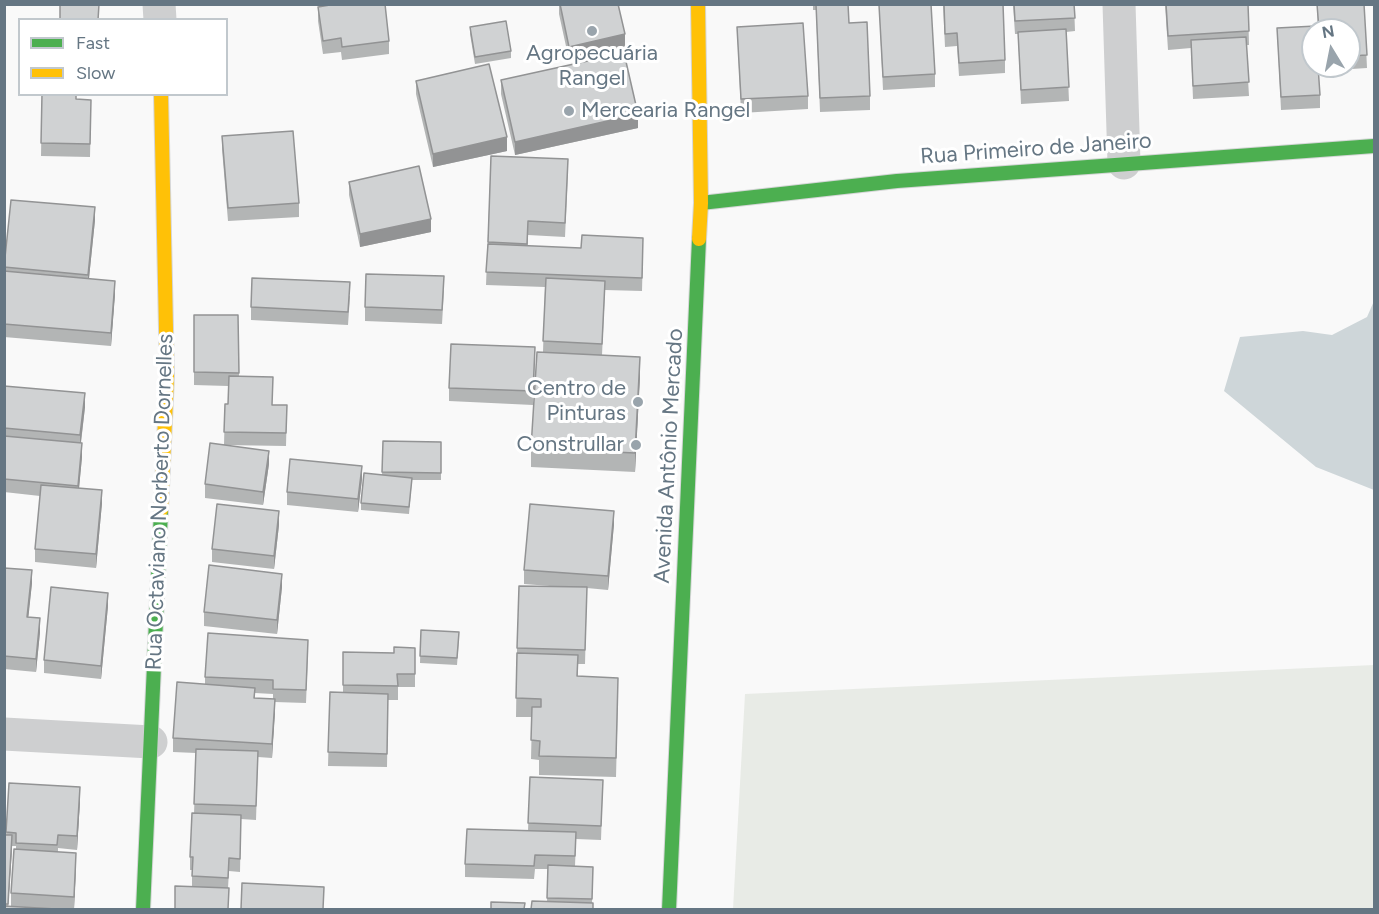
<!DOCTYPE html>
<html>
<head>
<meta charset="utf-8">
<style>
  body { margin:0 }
  #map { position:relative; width:1379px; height:914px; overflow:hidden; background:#f9f9f9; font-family:Figtree,sans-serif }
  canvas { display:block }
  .frame { position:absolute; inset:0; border:6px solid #657683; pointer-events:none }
  .legend { position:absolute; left:18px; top:18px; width:210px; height:78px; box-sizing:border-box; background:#fff; border:2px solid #c1c8cd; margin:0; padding:8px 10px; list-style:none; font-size:18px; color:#657683 }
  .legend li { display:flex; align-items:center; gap:12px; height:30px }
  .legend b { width:30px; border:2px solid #c1c8cd }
  .north { position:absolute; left:1301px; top:18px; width:60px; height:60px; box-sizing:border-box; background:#fff; border:2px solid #c1c8cd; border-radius:50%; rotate:350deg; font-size:16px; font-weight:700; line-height:24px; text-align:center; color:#657683 }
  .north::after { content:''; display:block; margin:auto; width:21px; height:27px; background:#99a4ac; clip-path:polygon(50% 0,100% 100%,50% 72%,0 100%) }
</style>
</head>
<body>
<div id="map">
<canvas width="1379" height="914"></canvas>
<div class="frame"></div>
<ul class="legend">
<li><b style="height:8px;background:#4caf50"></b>Fast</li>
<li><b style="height:8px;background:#ffc107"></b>Slow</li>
</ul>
<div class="north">N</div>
</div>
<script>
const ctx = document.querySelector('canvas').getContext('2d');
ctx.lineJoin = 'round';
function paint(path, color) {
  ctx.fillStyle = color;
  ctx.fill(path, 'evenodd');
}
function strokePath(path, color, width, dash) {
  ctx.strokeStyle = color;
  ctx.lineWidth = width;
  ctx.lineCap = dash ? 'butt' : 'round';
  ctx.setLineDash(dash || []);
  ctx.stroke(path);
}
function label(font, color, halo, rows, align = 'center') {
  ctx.font = font + ' Figtree,sans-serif';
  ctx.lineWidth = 6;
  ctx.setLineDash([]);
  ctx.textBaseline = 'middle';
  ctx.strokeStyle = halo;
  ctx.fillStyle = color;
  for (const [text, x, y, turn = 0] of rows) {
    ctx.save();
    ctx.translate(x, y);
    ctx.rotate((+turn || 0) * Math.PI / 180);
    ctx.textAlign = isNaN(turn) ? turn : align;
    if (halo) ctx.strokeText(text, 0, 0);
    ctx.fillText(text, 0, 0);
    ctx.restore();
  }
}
paint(new Path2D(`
  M1374,665V909H733L745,694Z`), '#e8ebe6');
paint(new Path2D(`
  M1374,301V490L1316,467L1224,391L1240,337L1303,331L1332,335L1367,317Z`), '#ced6d9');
const fast = new Path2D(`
  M701,203L897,181L1374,146
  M143,910L161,510
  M669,910L699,239`);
const slow = new Path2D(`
  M698,4L701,203L699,239
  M161,510L167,376L161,94`);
strokePath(fast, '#d5d6d7', 16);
strokePath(slow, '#d5d6d7', 16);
strokePath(new Path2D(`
  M159,4L160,20
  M1119,4L1124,163
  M4,734L151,742`), '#cecfd0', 33);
strokePath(fast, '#4caf50', 14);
strokePath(slow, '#ffc107', 14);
paint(new Path2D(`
  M336,4H385L389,41V54L342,60L341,52L323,54L318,21V7Z
  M559,4H618L625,48L569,60L559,14Z
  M813,4H848L849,23L870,96V110L820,112L816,10H813Z
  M943,4L1005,60V73L959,76L957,46L945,47Z
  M1013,4H1074L1075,31L1066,32L1069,101L1021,104L1018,34H1015Z
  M1165,4H1248L1249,45H1246L1249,96L1193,99L1191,48L1168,50Z
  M1317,4H1364L1367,68L1321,71L1320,66H1349V30H1318Z
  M879,5L935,74V87L883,90Z
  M470,27L511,51V58L475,64L470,34Z
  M737,27L808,96V109L741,113Z
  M1277,28L1320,95V108L1281,110Z
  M501,80L638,128L515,155L501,94Z
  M416,81L507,151L433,167L416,94Z
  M42,94L76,99L91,113L90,157L41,156Z
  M222,136L299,203V217L228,221L222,149Z
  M491,156L568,172L565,237L528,235V246L643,251L642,291L605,290L602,355L640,376L635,472L531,467V448L543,352L545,287L486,285Z
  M349,182L431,232L360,247L349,195Z
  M95,220L89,278L115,294L111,346L4,337V264Z
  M444,290L442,324L365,321V307Z
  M350,296L348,325L251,320V307Z
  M194,315H238L239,376L273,405H287L286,446L224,445L225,404H228V386L194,385Z
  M535,361L533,405L449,401V388Z
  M4,386L85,407L81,443L82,457L79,488L102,503L96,568L35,562V549L40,496L4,492Z
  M383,441L441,442V480H412L409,514L361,510V503L382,475Z
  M269,464L263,505L205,498V484Z
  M362,479L358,512L287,505V492Z
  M614,524L608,590L587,588L585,664H578V677L618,697L616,777L539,775V760L531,759L532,717H516L517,648L563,587L524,584V570Z
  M279,525L274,569L212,562V549Z
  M4,568L32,583L28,617L40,632L36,672L4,669Z
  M282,587L277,634L204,626V612Z
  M108,606L101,679L44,673V660Z
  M421,630L459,639L457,665L420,663Z
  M415,648V687H398V700H388L387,767L328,766L330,692H343V652L394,653Z
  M308,653L306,703L275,702L272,758L258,757L256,820L241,819L240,872L229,871L228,888L192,887V870H190V857L194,814L196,753L173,752V738L205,684V677ZM255,693L273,694V699L255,698Z
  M530,777L603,780L601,840L576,839L575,866L593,867L592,903L547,902L548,869H535L534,879L465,877V864L528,831Z
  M9,783L80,801L77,850L58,848V852L76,866L74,909H4V835H6ZM12,846H16V849L11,893V907H8Z`), '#b3b5b5');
paint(new Path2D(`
  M625,34V48L569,60V47Z
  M638,114V128L515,155V142Z
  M507,137V151L433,167V154Z
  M95,207V220L88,288V275Z
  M431,219V232L360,247V234Z
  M115,281V294L111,346V333Z
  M640,357V376L635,472V453Z
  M85,393V407L80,449V435Z
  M82,443V457L78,499V486Z
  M269,451V464L263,505V492Z
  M362,466V479L358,512V499Z
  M102,490V503L96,568V554Z
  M279,511V525L274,569V556Z
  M614,511V524L608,590V576Z
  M32,570V583L27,631V617Z
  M282,574V587L277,634V620Z
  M108,593V606L101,679V666Z
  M40,618V632L36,672V659Z
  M275,699V713L272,758V744Z
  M80,787V801L77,850V836Z
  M12,835V849L8,909V904Z
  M76,853V866L74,909V897Z`), '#929394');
const building = new Path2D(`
  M60,4H99L98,20H60Z
  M336,4H385L389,41L342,47L341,38L323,41L318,7Z
  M560,4H618L625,34L569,47Z
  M816,4H848L849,23L867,22L870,96L820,98Z
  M888,4H931L935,74L883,77L879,5Z
  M944,4H1003L1005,60L959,63L957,33L945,34Z
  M1014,4H1074L1075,18L1015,21Z
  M1166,4H1248L1249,31L1168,36Z
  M1317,4H1364L1367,55L1349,56V30H1319Z
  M506,21L511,51L475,57L470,27Z
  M803,23L808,96L741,99L737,27Z
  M1316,26L1317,30H1313V66H1318L1320,95L1281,97L1277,28Z
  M1066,29L1069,87L1021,90L1018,32Z
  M1246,37L1249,82L1193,86L1191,40Z
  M624,53L638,114L515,142L501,80Z
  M489,64L507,137L433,154L416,81Z
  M42,94H76V99L91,100L90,144L41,143Z
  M293,131L299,203L228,208L222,136Z
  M491,156L568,159L565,223L528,221L527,244L488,242Z
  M419,166L431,219L360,234L349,182Z
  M11,200L95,207L88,275L4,267Z
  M582,235L643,238L642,278L486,272L488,244L581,248Z
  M4,271L115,281L111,333L4,324Z
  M366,274L444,276L442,310L365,307Z
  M252,278L350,282L348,312L251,307Z
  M546,278L605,281L602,344L543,341Z
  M194,315H238L239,373L194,372Z
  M451,344L535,347L533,391L449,388Z
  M537,352L640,357L635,453L531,448Z
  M229,376L273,377L272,405H287L286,433L224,432L225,404H228Z
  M4,386L85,393L80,435L4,428Z
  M4,436L82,443L78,486L4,479Z
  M383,441L441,442V473L382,472Z
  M210,443L269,451L263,492L205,484Z
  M290,459L362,466L358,499L287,492Z
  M364,473L412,478L409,507L361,503Z
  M41,485L102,490L96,554L35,549Z
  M217,504L279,511L274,556L212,549Z
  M530,504L614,511L608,576L524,570Z
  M209,565L282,574L277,620L204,612Z
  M4,568L32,570L27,617L40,618L36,659L4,656Z
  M519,586L587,587L585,650L517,648Z
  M51,587L108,593L101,666L44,660Z
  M421,630L459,632L457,658L420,656Z
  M208,633L308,640L306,690L273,689V680L205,677Z
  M394,647L415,648V674H397L398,686L343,685V652L394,653Z
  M517,653L578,655L577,676L618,678L616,758L539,756L540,741L531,740L532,707H541V699L516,698Z
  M177,682L255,688L254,698L275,699L272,744L173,738Z
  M330,692L388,694L387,754L328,752Z
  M196,749L258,751L256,806L194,804Z
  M530,777L603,780L601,826L528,823Z
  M9,783L80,787L77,836L58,835L57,845L16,843V833L6,832Z
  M192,813L241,815L240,859L229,858L228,878L192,876L193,857H190Z
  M467,829L576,832L575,856L535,855L534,866L465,864Z
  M4,835H12L8,904H4Z
  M14,849L76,853L74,897L11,893Z
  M548,865L593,867L592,899L547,898Z
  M242,883L324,887L323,909H241Z
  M175,886L229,888L228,909H175Z
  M532,901L593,903V909H531Z
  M491,902L525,903L524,909H491Z
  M4,906L56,909H4Z`);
paint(building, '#d0d2d3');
strokePath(building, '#929394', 1.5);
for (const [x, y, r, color] of [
  [592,31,6,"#99a4ac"],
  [569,111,6,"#99a4ac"],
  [638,402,6,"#99a4ac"],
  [636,445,6,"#99a4ac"]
]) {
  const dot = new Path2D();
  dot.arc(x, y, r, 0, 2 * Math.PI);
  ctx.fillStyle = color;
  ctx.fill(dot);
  strokePath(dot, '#fff', 2);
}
label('22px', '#657683', '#fff', [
  ["Agropecuária",592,54,"center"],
  ["Rangel",592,79,"center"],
  ["Mercearia Rangel",581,111,"left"],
  ["Centro de",626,389],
  ["Pinturas",626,414],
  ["Construllar",624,445]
], 'right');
label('22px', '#657683', '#fff', [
  ["Rua Primeiro de Janeiro",1036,149,-4],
  ["Avenida Antônio Mercado",669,456,-87],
  ["Rua Octaviano Norberto Dornelles",160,502,-88]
]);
</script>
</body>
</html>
